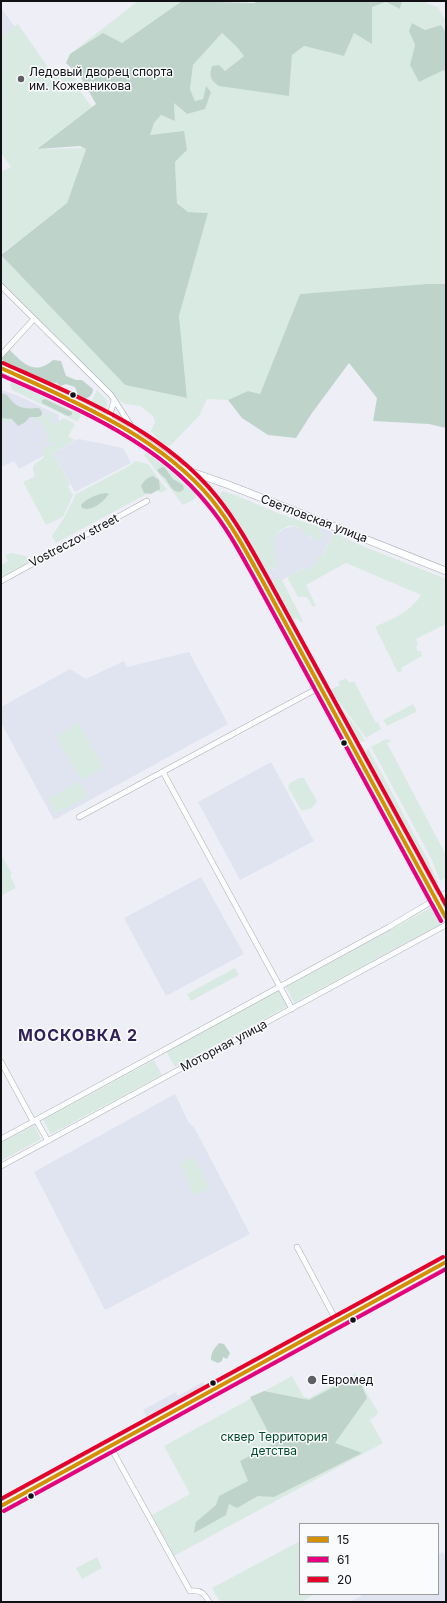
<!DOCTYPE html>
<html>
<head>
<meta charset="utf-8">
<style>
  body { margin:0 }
  #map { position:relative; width:447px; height:1603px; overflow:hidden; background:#eeeff6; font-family:Inter,sans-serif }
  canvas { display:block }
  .frame { position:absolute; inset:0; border:2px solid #111115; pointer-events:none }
  .legend { position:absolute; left:299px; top:1523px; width:140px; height:72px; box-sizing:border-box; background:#fafbfd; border:1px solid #9d9da0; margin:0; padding:5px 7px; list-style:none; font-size:12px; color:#111115 }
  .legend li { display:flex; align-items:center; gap:8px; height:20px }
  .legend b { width:20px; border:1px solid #9d9da0 }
</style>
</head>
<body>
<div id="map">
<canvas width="447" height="1603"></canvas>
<div class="frame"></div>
<ul class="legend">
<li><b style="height:5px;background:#d49003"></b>15</li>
<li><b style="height:5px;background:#e5007d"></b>61</li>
<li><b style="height:5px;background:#e4002b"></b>20</li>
</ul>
</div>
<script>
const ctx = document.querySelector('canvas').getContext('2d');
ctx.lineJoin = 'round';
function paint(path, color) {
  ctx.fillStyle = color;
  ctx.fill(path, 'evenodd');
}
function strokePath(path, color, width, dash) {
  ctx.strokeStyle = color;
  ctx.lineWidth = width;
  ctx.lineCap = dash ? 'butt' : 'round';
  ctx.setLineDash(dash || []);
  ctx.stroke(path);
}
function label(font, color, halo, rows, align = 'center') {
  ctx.font = font + ' Inter,sans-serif';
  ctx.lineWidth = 3;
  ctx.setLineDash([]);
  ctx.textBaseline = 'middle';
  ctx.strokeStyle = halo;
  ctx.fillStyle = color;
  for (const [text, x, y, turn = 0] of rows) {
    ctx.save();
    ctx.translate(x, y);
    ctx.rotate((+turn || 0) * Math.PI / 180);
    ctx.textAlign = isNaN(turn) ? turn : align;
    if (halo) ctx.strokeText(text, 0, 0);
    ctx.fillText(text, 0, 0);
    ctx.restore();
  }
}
paint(new Path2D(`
  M1,8L15,27L1,37Z
  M1,390L19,396L59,415L58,442L42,450L45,455L19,469L14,461L1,467Z
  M79,439L123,448L131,463L75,492L53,453Z
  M294,526L303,529L311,539L321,530L319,527L338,534L331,536L319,563L304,571L303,568L282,580L277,578L268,584L260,570L266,572L275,569L274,542L275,537L283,529Z
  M189,652L228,724L54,820L1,723V707L70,669L86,679L124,661L127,667Z
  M271,762L314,841L240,880L198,802Z
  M201,877L244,954L166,996L124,918Z
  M175,1094L189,1123L194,1127L250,1234L105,1310L34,1172Z
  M203,1382L207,1388L148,1420L143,1410L176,1392L178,1396Z
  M443,1552L446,1558V1602H350L365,1594H438V1554Z`), '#e0e3f0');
paint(new Path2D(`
  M138,1H182L122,43L70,54Z
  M402,1H425L426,3L438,7L446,21V32L441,25L425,30L412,23L409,31L415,45L410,65L419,82L444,70L446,74V284H426L300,294L260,394L248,391L228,400L207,399L199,416L170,446L161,443L151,431L155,422L153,416L140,406L125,404L118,400L108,388L1,283V255L125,385L187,398L179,316L208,213L188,212L177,202L175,162L187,150L149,135L154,123L160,115L175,120L174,103L187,114L211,92L206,87L203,99L195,101L190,89L193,65L222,33L236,46L244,56L225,71L213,66L289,96L292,55L303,46L344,56L354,33L372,7L386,2L400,9Z
  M18,24L54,76L67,67L77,80L74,83L92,107L28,155L37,149L86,148L67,203L1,254V172L11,167L1,153V37Z
  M12,382L81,415L78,422L12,390L10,384Z
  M97,390L107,400V406L106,408L90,404Z
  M21,406L45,417L48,412L56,415L51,419L54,424L64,418L75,424L68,437L76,440L53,453L70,484L68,486L73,495L63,517L46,525L23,482L35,476C30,463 36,464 44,457L42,449L52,444L51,442H47L45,440L49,438L40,420L35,423V417L28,413L14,421L4,422L1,420L15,408Z
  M146,453L163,465L196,494L195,499L183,505L144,455Z
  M135,461L148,464L167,490L160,493L156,489L56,543L52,536L65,516L76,494L131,465Z
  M222,491L235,495L280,514L319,527L323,536L320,540C305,542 300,515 281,530C278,533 275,537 274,541C273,548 277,558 277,566C273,571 266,573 260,570L239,531L224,511L219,497Z
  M338,534L355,543L446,579V624L416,639L418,644L416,647L418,651H421L422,656L401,668L402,671L398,673L375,627C394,618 409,613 421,595L346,563L306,585L316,606L313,607L307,597H298L287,577L303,568L304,571L318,563L316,559L323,555L331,536Z
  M12,553L26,556L28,561L27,565L1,579V565L8,561L5,555Z
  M277,578L282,580L303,621L302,623L296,618L293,620L288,611L278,603L268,584V581Z
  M346,678L349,683L354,681L376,723L378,722L381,729L366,738L330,690L340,685L338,682Z
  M327,693H329L360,732L365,742L358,741L355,739Z
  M413,704L416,709V712L387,726L383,720Z
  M79,723L104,768L81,780L56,736Z
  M386,739L392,741L387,743L446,855V878L440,881L432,860L371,747Z
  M368,748L427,858L438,882L433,884L365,759V753Z
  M299,778H304L317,801C314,808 307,811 301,810L288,787L290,783Z
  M79,781L88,797L56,814L48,799Z
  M1,854L12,874L10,875L16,888L1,896Z
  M432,907L441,924L294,1003L286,987Z
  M235,968L239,975L191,1001L187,994Z
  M279,989L288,1006L175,1067L166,1051Z
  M154,1060L162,1075L51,1134L43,1120Z
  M34,1125L41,1139L1,1161V1143Z
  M192,1157L195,1159L209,1186L208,1189L197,1195L193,1193L180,1164Z
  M355,1373L378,1412L376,1416L370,1420L383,1443L174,1556L152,1515L190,1494L164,1446L292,1376L304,1397L309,1398Z
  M300,1541V1594H315L301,1602H220L212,1588Z
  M97,1557L102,1568L82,1579L76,1568Z`), '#d9eae3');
paint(new Path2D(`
  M182,1L254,3L258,1H402L400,9L386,2L372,7V44L354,33L344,56L304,46L292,55L289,96L219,86C210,80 209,76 212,66L219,65L225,71L244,56L236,46L222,33L193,65L190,89L195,101L203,99L206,86L211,92L205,109L187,114L174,103L175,121L161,115L154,123L150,135L184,131L187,150L175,162L177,203L188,212L208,213L179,316L187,398L125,385L1,255L67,203L86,149L80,146L37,149L96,104L80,76L66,63L70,54L103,33L122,43Z
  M412,23L425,30L441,25L446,32V74L444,70L419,82L410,65L415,45L409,31Z
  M426,284H446V428L429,424L373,421L377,398L349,363L312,413L296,438L268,435L242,418L228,400L248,391L260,394L300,294Z
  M9,349C23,364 35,376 53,360L61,361L66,376L76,380H82L93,389C93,396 86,402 79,396C77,394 76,389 75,387L66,384L60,386L57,383L47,382L44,379L4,362L1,358V353Z
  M1,393L7,395C17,409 23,409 39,408L42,412V415L38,417H30L24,423L18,426L12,419L1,418Z
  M45,399L72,412V415L68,416L42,403V400Z
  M162,467L165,468L173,479L183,485L184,489L180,492C171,491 170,485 165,478C162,476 159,473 157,470Z
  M153,476L159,480L160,489L151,494L144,493L141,486C144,481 146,478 153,476Z
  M106,493L109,494C103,502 92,512 82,508L81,505C87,498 97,494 106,493Z
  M219,1343L224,1344L230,1353L227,1359L223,1357L222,1361L218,1363L211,1360C211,1352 214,1349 219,1343Z
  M357,1375L367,1398L335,1443L362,1453L274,1497L258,1496L237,1508L229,1504L226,1515L194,1533L196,1522L216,1505L219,1496L248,1481L240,1461L274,1443L250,1397L264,1391L309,1400Z`), '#bed4ca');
const street = new Path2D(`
  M1,286L111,395L137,435
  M1,355L34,319
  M109,419L114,400
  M1,581L147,501
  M163,772L292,1009
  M79,817L320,687
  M1,1062L33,1121
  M36,1120L48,1141
  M1,1139L389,927L446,893
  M1,1166L446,925
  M297,1247L337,1322
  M110,1446L190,1591C201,1590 204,1593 209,1602`);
const secondary = new Path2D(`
  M1,368C72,400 150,433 204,491C228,517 245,550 262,580L446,918
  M183,469L229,485L446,571
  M1,1506L446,1262`);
strokePath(street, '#acadb2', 6);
strokePath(secondary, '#acadb2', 8);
strokePath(street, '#fcfdfe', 5);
strokePath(secondary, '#fcfdfe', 7);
strokePath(new Path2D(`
  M1,368C76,402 159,436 212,500C232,525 247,553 262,580L446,918
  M1,1506L446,1262`), '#d49003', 4);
strokePath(new Path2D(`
  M1,375C74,407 157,441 208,505C228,529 242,556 257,583L441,921
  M4,1511L446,1269`), '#e5007d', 4);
strokePath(new Path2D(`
  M3,363C79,397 164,431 217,497C237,522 252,550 267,577L446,905
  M1,1499L443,1257`), '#e4002b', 4);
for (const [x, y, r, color] of [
  [21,79,4,"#5e5f64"],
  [73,395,3.5,"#111115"],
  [344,743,3.5,"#111115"],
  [353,1320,3.5,"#111115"],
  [312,1380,5,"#5e5f64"],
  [213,1383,3.5,"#111115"],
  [31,1496,3.5,"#111115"]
]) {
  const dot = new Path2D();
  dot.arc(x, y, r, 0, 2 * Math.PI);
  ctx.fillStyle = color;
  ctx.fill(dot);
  strokePath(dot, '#fafbfd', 1.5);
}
label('12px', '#111115', '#fafbfd', [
  ["Ледовый дворец спорта",29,72],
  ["им. Кожевникова",29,86],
  ["Евромед",321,1380]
], 'left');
label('12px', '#111115', '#fafbfd', [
  ["Светловская улица",314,519,21],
  ["Vostreczov street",74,541,-28],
  ["Моторная улица",224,1046,-28]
]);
label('12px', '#00492a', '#fafbfd', [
  ["сквер Территория",274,1437],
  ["детства",274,1451]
]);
ctx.letterSpacing = '1px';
label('bold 16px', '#311f59', '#fafbfd', [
  ["МОСКОВКА 2",78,1036]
]);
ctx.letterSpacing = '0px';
</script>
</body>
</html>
